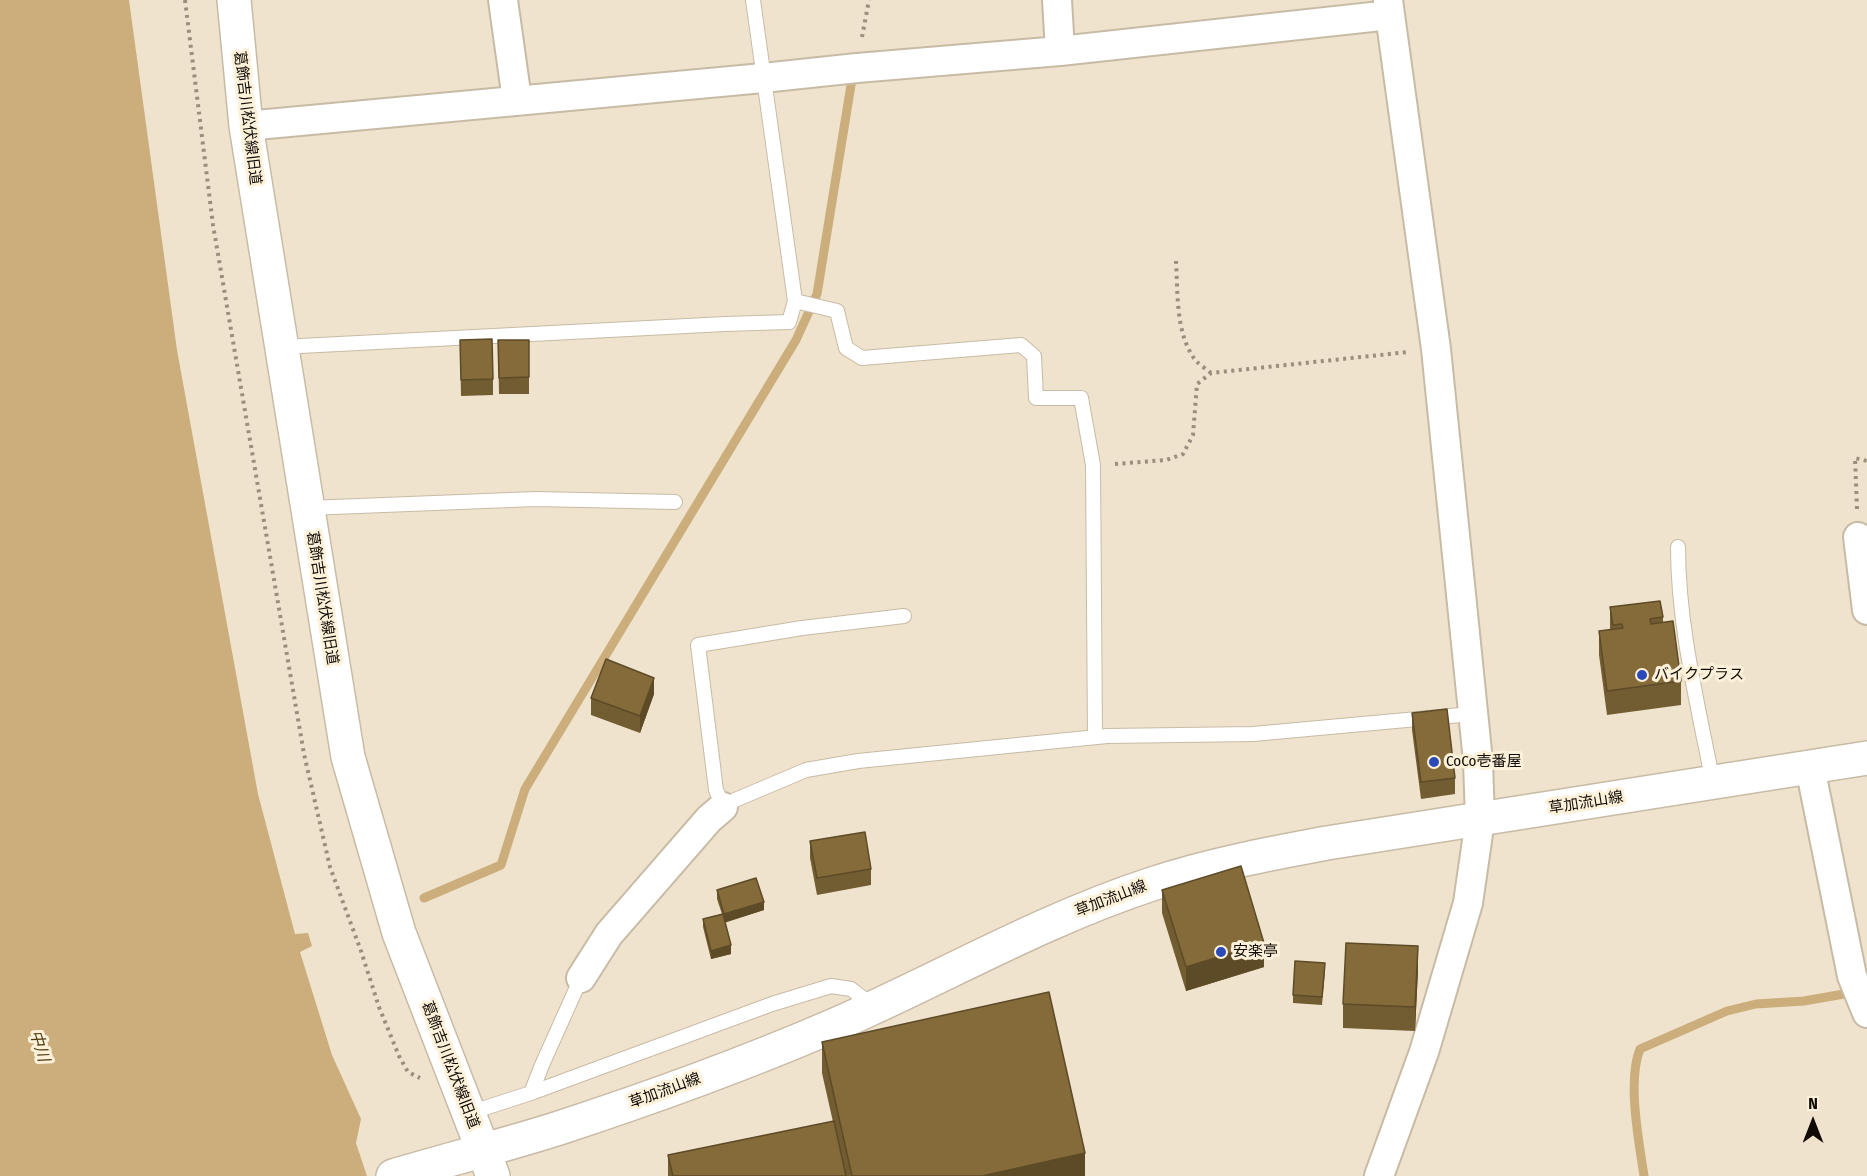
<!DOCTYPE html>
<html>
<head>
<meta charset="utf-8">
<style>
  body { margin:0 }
  #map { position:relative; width:1867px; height:1176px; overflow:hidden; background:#f0e3cd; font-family:"Fira Sans Condensed",sans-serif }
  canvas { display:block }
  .north { position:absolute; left:1783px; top:1092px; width:60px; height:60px; -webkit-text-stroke:4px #fdf1da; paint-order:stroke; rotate:0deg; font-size:16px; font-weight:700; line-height:24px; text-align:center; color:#0f0b04 }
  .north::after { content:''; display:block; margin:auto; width:21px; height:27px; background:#0f0b04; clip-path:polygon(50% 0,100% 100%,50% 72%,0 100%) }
</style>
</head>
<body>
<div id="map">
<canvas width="1867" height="1176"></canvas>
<div class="north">N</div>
</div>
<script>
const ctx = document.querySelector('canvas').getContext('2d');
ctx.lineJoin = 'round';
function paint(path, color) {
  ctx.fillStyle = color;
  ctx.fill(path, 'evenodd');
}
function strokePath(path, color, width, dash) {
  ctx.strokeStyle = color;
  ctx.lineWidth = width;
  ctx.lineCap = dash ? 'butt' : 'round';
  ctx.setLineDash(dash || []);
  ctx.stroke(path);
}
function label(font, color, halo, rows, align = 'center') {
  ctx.font = font + ' "Fira Sans Condensed","Noto Sans JP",sans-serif';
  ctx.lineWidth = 6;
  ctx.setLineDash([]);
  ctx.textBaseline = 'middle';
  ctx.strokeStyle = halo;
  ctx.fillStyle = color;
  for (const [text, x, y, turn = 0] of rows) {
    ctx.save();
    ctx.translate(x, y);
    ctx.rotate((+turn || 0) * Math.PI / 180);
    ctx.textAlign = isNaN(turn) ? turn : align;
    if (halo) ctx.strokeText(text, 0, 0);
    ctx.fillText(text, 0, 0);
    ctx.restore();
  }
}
paint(new Path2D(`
  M0,0H129L177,350L258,794L295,934L308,933L312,946L300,952L332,1055L361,1119L356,1143L367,1176H0Z`), '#cbae7b');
strokePath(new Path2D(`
  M424,898L501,865L525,789L796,340L817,294L851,85
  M1644,1176C1639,1142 1627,1081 1640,1049L1727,1011L1756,1004L1804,1001L1844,994`), '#cbae7b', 9);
const service = new Path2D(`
  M795,301L837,311L846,348L862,358L1021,345L1034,356L1036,398H1081L1093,465L1095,737
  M281,347L725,324L789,322L795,301L753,0
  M308,508L536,499L675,502
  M1678,547C1678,626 1698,705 1713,783
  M904,616L802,628L698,645L716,790L723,807L735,800L806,770L858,761L1107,736L1253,734L1472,714
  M531,1093L542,1065L581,978
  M469,1113L531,1093L772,1004L831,986L851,989L873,1006`);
const minor = new Path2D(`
  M503,0L517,100
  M1057,0L1060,51
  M246,126L763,78L857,68L1060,51L1390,15
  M1858,537L1867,610
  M1810,767L1852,976L1867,1013
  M581,978L609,934L709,819L723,807
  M1379,1176L1424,1052L1468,903L1480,820L1478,761L1436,349L1388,0`);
const tertiary = new Path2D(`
  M234,0L246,126L348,757L399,933L493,1176`);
const primary = new Path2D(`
  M393,1176C447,1160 502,1146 556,1129C648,1099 739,1066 828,1028C937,981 1039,921 1152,884C1209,865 1268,854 1327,843L1867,758`);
strokePath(service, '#c8bba6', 16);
strokePath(minor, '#c8bba6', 32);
strokePath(tertiary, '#c8bba6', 36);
strokePath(primary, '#c8bba6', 36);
strokePath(new Path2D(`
  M185,0L213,225L304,754L330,867L361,951L379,1007L399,1056L408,1072L420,1078
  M862,37L869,0
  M1176,261C1178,292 1175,334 1196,361C1200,365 1206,369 1211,373
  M1115,464L1166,460L1183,454L1193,435L1197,384L1211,373L1408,352
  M1857,509L1855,458L1867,461`), '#988f7f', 4, [3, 4.5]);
strokePath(service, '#fff', 14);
strokePath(minor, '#fff', 28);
strokePath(tertiary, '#fff', 33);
strokePath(primary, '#fff', 33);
paint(new Path2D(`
  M460,340L493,379V395L461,396Z
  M498,340H529V394H499Z
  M1610,607L1663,617V622L1681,681V705L1607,715L1599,655V631L1610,630Z
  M654,694L640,733L591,715V698Z
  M1412,713L1455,778V794L1421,799L1412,730Z
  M810,841L871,869V885L817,895L810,858Z
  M717,890L764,910L725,922L731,954L711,959L703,927V919L722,914L717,899Z
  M1162,890L1264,967L1186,991L1162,913Z
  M1418,970L1415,1031L1343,1028V1004Z
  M1325,971L1322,1005L1293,1003V995Z
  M822,1042L1085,1176H668V1155L833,1122L822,1073Z`), '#725c31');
paint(new Path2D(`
  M654,678V694L640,733V716Z
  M764,902V910L724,923V914Z
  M1264,943V967L1186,991V967Z
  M731,945V954L711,959V951Z
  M1418,946V970L1415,1031V1007Z
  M1085,1153V1176H982Z`), '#5d4b28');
const building = new Path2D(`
  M492,339L493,379L461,380L460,340Z
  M498,340H529V377L499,378Z
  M1660,601L1663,617L1650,619L1651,624L1673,621L1681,681L1607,691L1599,631L1623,628L1622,624L1613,625L1610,607Z
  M606,659L654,678L640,716L591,698Z
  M1447,709L1455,778L1421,782L1412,713Z
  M865,832L871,869L817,878L810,841Z
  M1241,866L1264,943L1186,967L1162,890Z
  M756,878L764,902L724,914L717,890Z
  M723,914L731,945L711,951L703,919Z
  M1346,943L1418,946L1415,1007L1343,1004Z
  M1295,961L1325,963L1322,997L1293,995Z
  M1049,992L1085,1153L982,1176H852L822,1042Z
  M834,1121L846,1176H673L668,1155Z`);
paint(building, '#856b39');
strokePath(building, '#5d4b28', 1.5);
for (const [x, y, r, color] of [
  [1642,675,6,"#2b4aba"],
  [1434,762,6,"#2b4aba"],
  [1221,952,6,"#2b4aba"]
]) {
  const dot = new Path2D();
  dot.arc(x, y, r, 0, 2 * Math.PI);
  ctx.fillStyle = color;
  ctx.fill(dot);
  strokePath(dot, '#fdf1da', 2);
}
label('15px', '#0f0b04', '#fdf1da', [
  ["葛飾吉川松伏線旧道",247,118,83],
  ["葛飾吉川松伏線旧道",322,598,81],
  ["草加流山線",1586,803,-9],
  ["草加流山線",1111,899,-21],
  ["葛飾吉川松伏線旧道",450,1065,69],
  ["草加流山線",665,1091,-20]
]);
label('15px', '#0f0b04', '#fdf1da', [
  ["バイクプラス",1654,675],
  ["CoCo壱番屋",1446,762],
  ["安楽亭",1233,952]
], 'left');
label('italic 16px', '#4e3a10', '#fdf1da', [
  ["中川",39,1046,73]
]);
</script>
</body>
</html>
